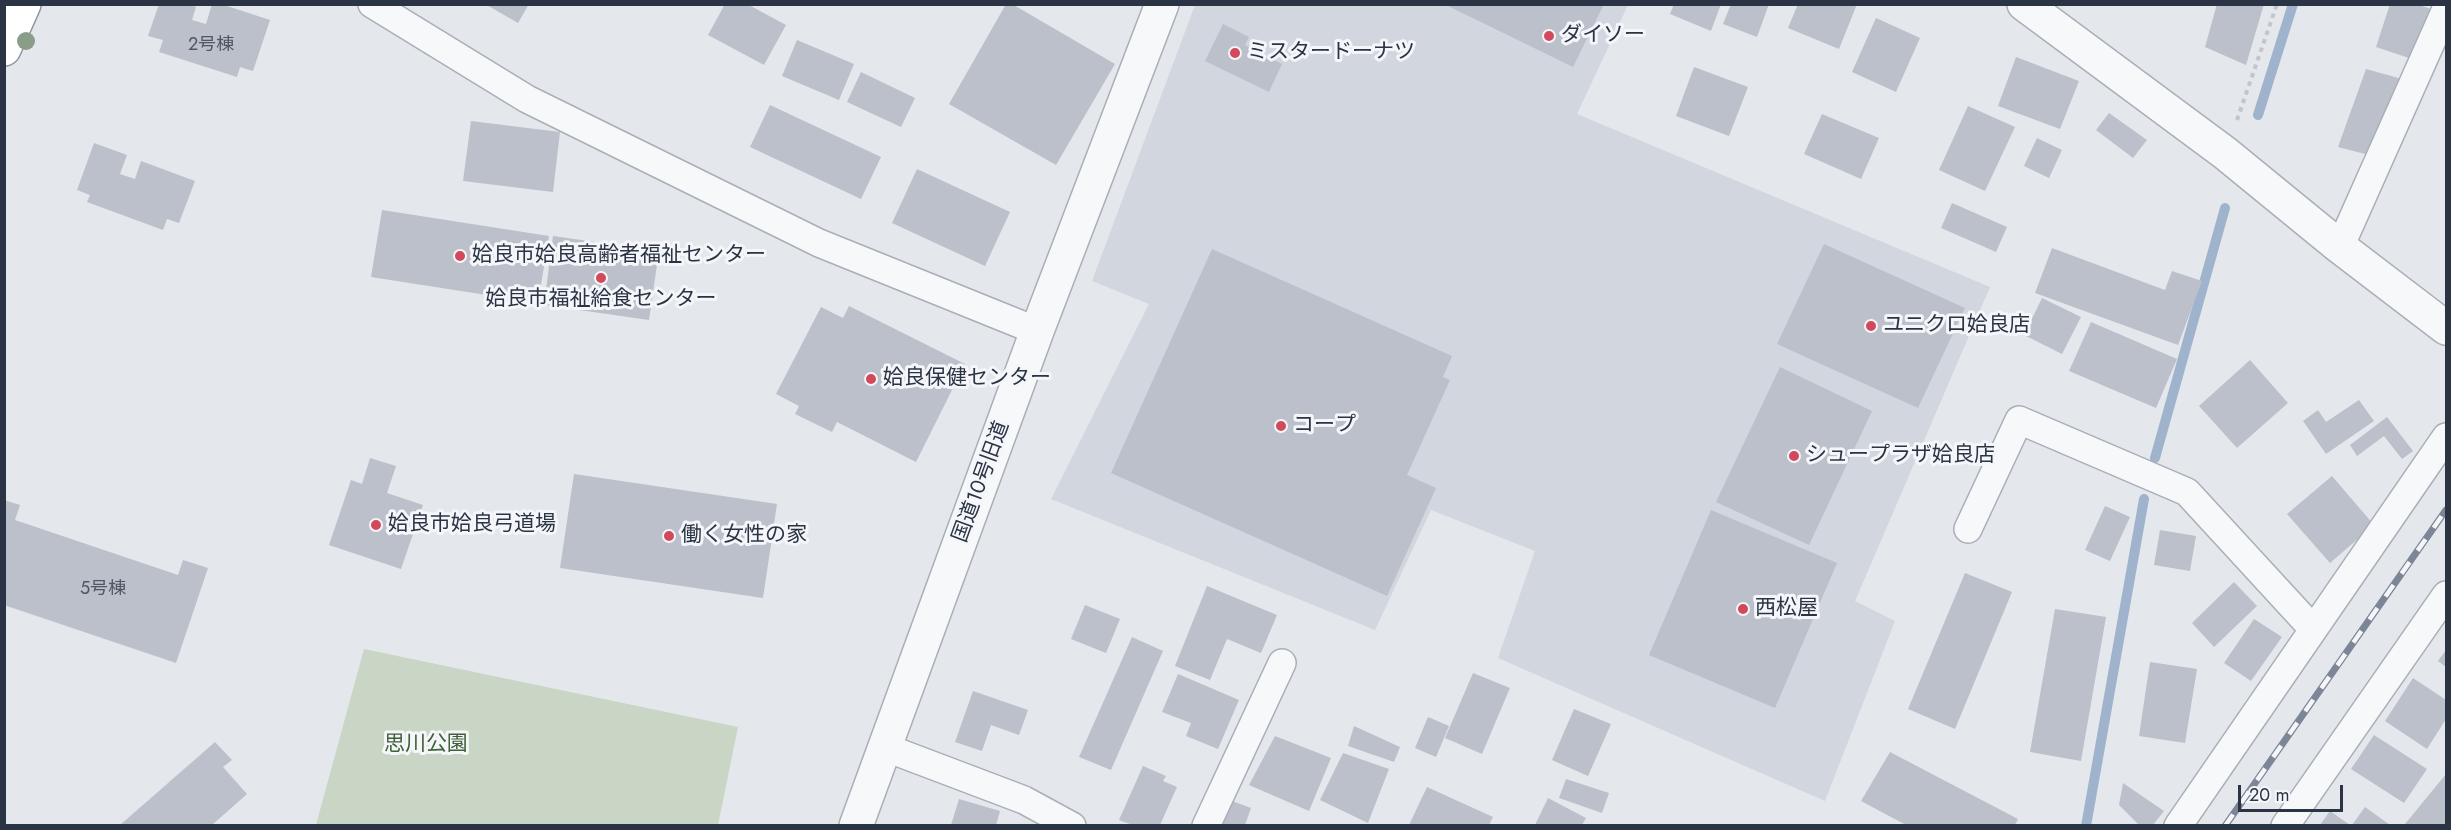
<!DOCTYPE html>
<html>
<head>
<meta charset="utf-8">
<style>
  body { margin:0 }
  #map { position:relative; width:2451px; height:830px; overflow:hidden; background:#e4e7ec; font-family:Jost,sans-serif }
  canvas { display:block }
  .frame { position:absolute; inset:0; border:6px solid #2b3445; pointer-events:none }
  .scale { position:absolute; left:2238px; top:785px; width:105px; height:27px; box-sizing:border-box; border:3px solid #2b3445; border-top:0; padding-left:8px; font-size:18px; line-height:21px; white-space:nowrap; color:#2b3445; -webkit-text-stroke:4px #f4f6f9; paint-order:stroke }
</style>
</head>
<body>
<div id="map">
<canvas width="2451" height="830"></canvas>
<div class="frame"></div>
<div class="scale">20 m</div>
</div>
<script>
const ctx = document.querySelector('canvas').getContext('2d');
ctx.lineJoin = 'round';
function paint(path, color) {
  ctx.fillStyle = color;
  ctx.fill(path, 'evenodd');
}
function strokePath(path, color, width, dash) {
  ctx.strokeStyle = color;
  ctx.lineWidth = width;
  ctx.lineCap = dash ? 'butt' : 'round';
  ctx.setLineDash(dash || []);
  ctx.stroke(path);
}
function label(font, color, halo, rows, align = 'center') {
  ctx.font = font + ' Jost,"Noto Sans JP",sans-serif';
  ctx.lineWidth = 6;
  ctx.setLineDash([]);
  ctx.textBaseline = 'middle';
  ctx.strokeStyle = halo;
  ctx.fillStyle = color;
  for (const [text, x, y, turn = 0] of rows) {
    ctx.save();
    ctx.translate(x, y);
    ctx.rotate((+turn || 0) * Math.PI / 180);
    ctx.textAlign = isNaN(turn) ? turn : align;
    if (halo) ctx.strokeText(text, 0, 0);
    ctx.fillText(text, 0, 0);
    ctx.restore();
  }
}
paint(new Path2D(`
  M1195,5H1628L1577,114L1990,287L1855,601L1895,621L1825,801L1498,658L1535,551L1431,510L1375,630L1051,499L1149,304L1092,281Z`), '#d2d6de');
paint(new Path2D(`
  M364,649L738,727L718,825H316Z`), '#c9d6c5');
strokePath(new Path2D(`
  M2258,115L2293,4
  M2155,458L2225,208
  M2086,826L2144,499`), '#9fb4cc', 10);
paint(new Path2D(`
  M159,4H188L196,7L192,20L206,24L212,4H221L270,20L253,71L240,67L237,77L159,52L163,40L148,36Z
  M485,4H529L518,23Z
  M725,4H747L786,25L764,65L708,35Z
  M1006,4H1012L1115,64L1056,165L949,104Z
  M1444,4H1604L1573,67Z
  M1674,4H1721L1711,31L1670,14Z
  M1731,4H1769L1757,37L1723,24Z
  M1798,4H1857L1839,49L1788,28Z
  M2217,4H2264L2246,65L2205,47Z
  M2390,4H2416L2434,10L2415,60L2376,47Z
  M1876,18L1920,38L1896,92L1852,72Z
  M1223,24L1249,37L1245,45L1282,64L1269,92L1205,61Z
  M797,40L854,64L839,100L782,76Z
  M2016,57L2079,81L2060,129L1998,106Z
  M1694,67L1748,87L1729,136L1676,116Z
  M2366,69L2402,79L2369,155L2338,147Z
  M861,72L915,98L901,127L847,102Z
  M770,105L881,157L861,199L750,147Z
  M1968,106L2015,127L1985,191L1939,170Z
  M2109,113L2147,140L2133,158L2096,130Z
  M1822,114L1879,138L1861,179L1804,154Z
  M471,121L560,132L553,192L463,181Z
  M2037,138L2062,150L2049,178L2024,166Z
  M94,143L127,155L120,174L135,179L141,161L195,181L179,223L167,219L163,230L87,202L90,195L77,190Z
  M917,169L1010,212L985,266L892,223Z
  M1952,203L2007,227L1996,252L1941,228Z
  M382,210L549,236L538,303L371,277Z
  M553,236L659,251L649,320L544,305Z
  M1824,244L1965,308L1918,408L1777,344Z
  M2052,248L2165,290L2172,271L2202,281L2178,345L2035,293Z
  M1212,249L1452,356L1443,377L1450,380L1407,475L1436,488L1387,596L1111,473Z
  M2042,298L2081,317L2062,354L2024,335Z
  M849,306L965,364L916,462L837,422L832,432L795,414L799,406L776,394L821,307L843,318Z
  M2091,322L2177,359L2156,408L2069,371Z
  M2250,360L2288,403L2237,448L2199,406Z
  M1780,367L1872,411L1809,545L1716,502Z
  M2359,400L2374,421L2326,454L2303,421L2318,410L2326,422Z
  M2387,417L2413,451L2402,459L2384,436L2357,456L2350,445Z
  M370,458L396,466L387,493L423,505L401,569L329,545L351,480L362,484Z
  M574,474L777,504L763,598L560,568Z
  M2332,476L2374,525L2330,563L2287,514Z
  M4,500L20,505L15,520L178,575L183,560L208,568L176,663L4,605Z
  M2105,506L2130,517L2110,561L2085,550Z
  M1711,510L1837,563L1775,708L1649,655Z
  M2160,530L2196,536L2190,571L2154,565Z
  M1965,573L2012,592L1955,729L1908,709Z
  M2234,582L2257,606L2214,647L2192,623Z
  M1207,586L1277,615L1261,653L1227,639L1210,680L1175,666Z
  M1085,605L1120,619L1106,653L1071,639Z
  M2055,609L2106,617L2081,761L2030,752Z
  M2254,619L2282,637L2251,681L2224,663Z
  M1132,637L1163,651L1111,770L1079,757Z
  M2446,650V667L2438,661Z
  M2150,662L2197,669L2185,743L2139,736Z
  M1473,673L1510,688L1482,754L1445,738Z
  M1178,674L1239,700L1218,749L1186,736L1191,723L1162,712Z
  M2413,678L2446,700V719L2427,749L2385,721Z
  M973,691L1028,710L1019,735L991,725L982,751L955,742Z
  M1574,709L1611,724L1588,776L1552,760Z
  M1428,717L1449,726L1436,757L1415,748Z
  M1354,726L1400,747L1394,762L1348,746Z
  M2374,735L2427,769L2404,803L2351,769Z
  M1275,736L1331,758L1309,811L1249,785Z
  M215,742L232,760L223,767L247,794L212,825H120Z
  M1890,752L2018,819L2015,825H1906L1861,801Z
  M1343,753L1389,769L1368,823L1320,800Z
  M1143,766L1166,776L1163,781L1177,787L1160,825H1133L1119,820Z
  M2446,774V825H2407L2405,824Z
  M1566,779L1609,793L1602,813L1559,798Z
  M2123,783L2164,811L2153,825H2139L2119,805Z
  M1427,787L1493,817L1489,825H1409Z
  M1224,798L1251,808L1245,825H1214Z
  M1548,798L1586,818L1582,825H1535Z
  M959,799L1000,811L996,825H951Z
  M2365,807L2390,825H2352Z
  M2330,811L2350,825H2320Z`), '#bbc0ca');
const minor = new Path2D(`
  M372,4L527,99L819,243L1037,331
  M2340,247L2446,9
  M1968,529L2019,420L2187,492L2313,629
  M884,747L1024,800L1072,826
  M1206,826L1282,663
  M2178,826L2446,437
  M2285,826L2446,595`);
const tertiary = new Path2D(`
  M2024,4L2225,153L2340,247L2446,328
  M856,826L1037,331L1162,4`);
const trunk = new Path2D(`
  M4,49L24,4`);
strokePath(minor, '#a9aeb7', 30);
strokePath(tertiary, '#a9aeb7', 36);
strokePath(trunk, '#8b94a3', 36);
strokePath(new Path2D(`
  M2237,120L2277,4`), '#c2c5cb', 4, [4.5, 4.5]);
strokePath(minor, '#f7f8fa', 27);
strokePath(tertiary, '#f7f8fa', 33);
strokePath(trunk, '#fff', 33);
const rail = new Path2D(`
  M2225,826L2446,510`);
strokePath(rail, '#7d8696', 7);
strokePath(rail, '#f4f6f9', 4.5, [14]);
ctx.fillStyle = '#899d89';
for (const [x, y] of [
  [26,41]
]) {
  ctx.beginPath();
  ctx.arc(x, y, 9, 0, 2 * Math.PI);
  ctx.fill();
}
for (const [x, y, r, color] of [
  [1549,36,6,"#d1495b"],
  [1235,53,6,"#d1495b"],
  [460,256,6,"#d1495b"],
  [601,278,6,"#d1495b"],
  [1871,326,6,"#d1495b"],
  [871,379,6,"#d1495b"],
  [1281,426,6,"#d1495b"],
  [1794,456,6,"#d1495b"],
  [376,525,6,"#d1495b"],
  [669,536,6,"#d1495b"],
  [1743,609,6,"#d1495b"]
]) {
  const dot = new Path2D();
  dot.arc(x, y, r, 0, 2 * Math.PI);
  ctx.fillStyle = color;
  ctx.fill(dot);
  strokePath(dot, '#f4f6f9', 2);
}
label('18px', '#4f5766', null, [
  ["2号棟",211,46],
  ["5号棟",103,590]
]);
label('21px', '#2b3445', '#f4f6f9', [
  ["ダイソー",1561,36],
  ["ミスタードーナツ",1247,53],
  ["姶良市姶良高齢者福祉センター",472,256],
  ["姶良市福祉給食センター",601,300,"center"],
  ["ユニクロ姶良店",1883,326],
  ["姶良保健センター",883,379],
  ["コープ",1293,426],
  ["シュープラザ姶良店",1806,456],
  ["姶良市姶良弓道場",388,525],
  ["働く女性の家",681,536],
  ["西松屋",1755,609]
], 'left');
label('21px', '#2b3445', '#f4f6f9', [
  ["国道10号旧道",982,482,-70]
]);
label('21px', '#3f6138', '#f4f6f9', [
  ["思川公園",426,745]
]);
</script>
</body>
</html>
